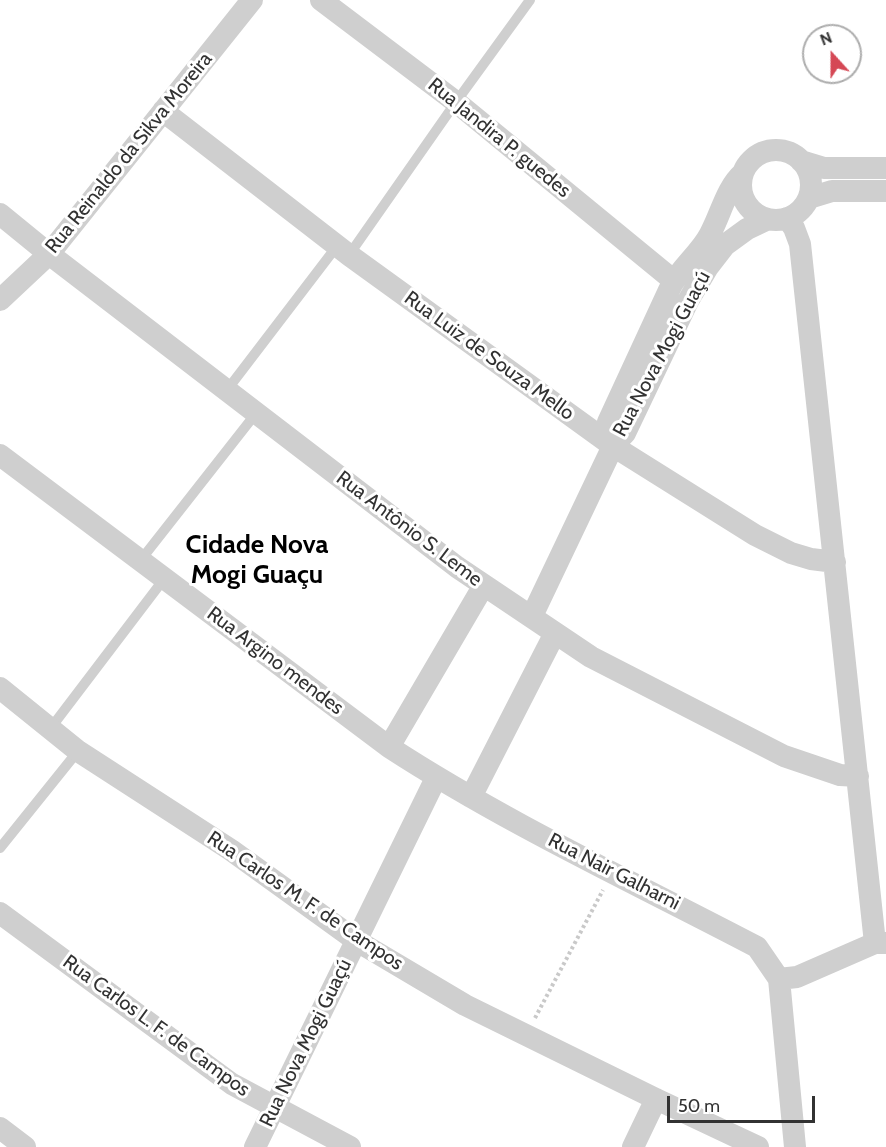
<!DOCTYPE html>
<html>
<head>
<meta charset="utf-8">
<style>
  body { margin:0 }
  #map { position:relative; width:886px; height:1147px; overflow:hidden; background:#fff; font-family:Cabin,sans-serif }
  canvas { display:block }
  .north { position:absolute; left:802px; top:24px; width:60px; height:60px; box-sizing:border-box; background:#fff; border:2px solid #adadad; border-radius:50%; rotate:339deg; font-size:16px; font-weight:700; line-height:24px; text-align:center; color:#323232 }
  .north::after { content:''; display:block; margin:auto; width:21px; height:27px; background:#d54855; clip-path:polygon(50% 0,100% 100%,50% 72%,0 100%) }
  .scale { position:absolute; left:667px; top:1096px; width:148px; height:27px; box-sizing:border-box; border:3px solid #323232; border-top:0; padding-left:8px; font-size:18px; line-height:21px; white-space:nowrap; color:#323232; -webkit-text-stroke:4px #fff; paint-order:stroke }
</style>
</head>
<body>
<div id="map">
<canvas width="886" height="1147"></canvas>
<div class="north">N</div>
<div class="scale">50 m</div>
</div>
<script>
const ctx = document.querySelector('canvas').getContext('2d');
ctx.lineJoin = 'round';
function strokePath(path, color, width, dash) {
  ctx.strokeStyle = color;
  ctx.lineWidth = width;
  ctx.lineCap = dash ? 'butt' : 'round';
  ctx.setLineDash(dash || []);
  ctx.stroke(path);
}
function label(font, color, halo, rows, align = 'center') {
  ctx.font = font + ' Cabin,sans-serif';
  ctx.lineWidth = 6;
  ctx.setLineDash([]);
  ctx.textBaseline = 'middle';
  ctx.strokeStyle = halo;
  ctx.fillStyle = color;
  for (const [text, x, y, turn = 0] of rows) {
    ctx.save();
    ctx.translate(x, y);
    ctx.rotate((+turn || 0) * Math.PI / 180);
    ctx.textAlign = isNaN(turn) ? turn : align;
    if (halo) ctx.strokeText(text, 0, 0);
    ctx.fillText(text, 0, 0);
    ctx.restore();
  }
}
strokePath(new Path2D(`
  M535,1018L603,890`), '#c9c9c9', 4, [3, 3]);
strokePath(new Path2D(`
  M349,255L456,102L530,0
  M227,390L337,246
  M140,561L257,412
  M50,729L164,579
  M0,848L78,751`), '#cfcfcf', 10);
strokePath(new Path2D(`
  M321,0L456,102L673,280
  M163,111L349,255L613,446L755,535L791,553L811,559L835,562
  M741 185a35 35 0 1 1 70 0a35 35 0 1 1-70 0Z
  M801,161L824,168H886
  M809,198L832,191H886
  M0,214L49,254L457,567L591,657L784,756L840,775L858,776
  M787,218L794,228L800,244L875,943
  M0,300L49,254L252,0
  M613,446L608,422L669,290C679,268 699,255 710,234C721,214 726,188 743,173
  M0,455L389,747C506,823 633,882 757,947L779,979L795,1147
  M532,616L613,446L625,433L688,301L708,267L725,245L747,229L768,219
  M0,688L78,751L231,850L357,941L465,1005L656,1099L758,1147
  M389,747L484,585
  M471,797L555,633
  M0,913L232,1084L350,1147
  M779,979L797,977L875,943H886
  M0,1128L25,1147
  M255,1147L436,778
  M633,1147L656,1099`), '#cfcfcf', 22);
label('20px', '#323232', '#fff', [
  ["Rua Jandira P. guedes",499,138,39],
  ["Rua Reinaldo da Sikva Moreira",129,153,-51],
  ["Rua Nova Mogi Guaçú",662,354,-62],
  ["Rua Luiz de Souza Mello",489,356,36],
  ["Rua Antônio S. Leme",409,529,37],
  ["Rua Argino mendes",275,661,37],
  ["Rua Nair Galharni",614,872,27],
  ["Rua Carlos M. F. de Campos",305,901,34],
  ["Rua Carlos L. F. de Campos",156,1026,36],
  ["Rua Nova Mogi Guaçú",306,1043,-64]
]);
label('bold 26px', '#000', '#fff', [
  ["Cidade Nova",257,545],
  ["Mogi Guaçu",257,575]
]);
</script>
</body>
</html>
